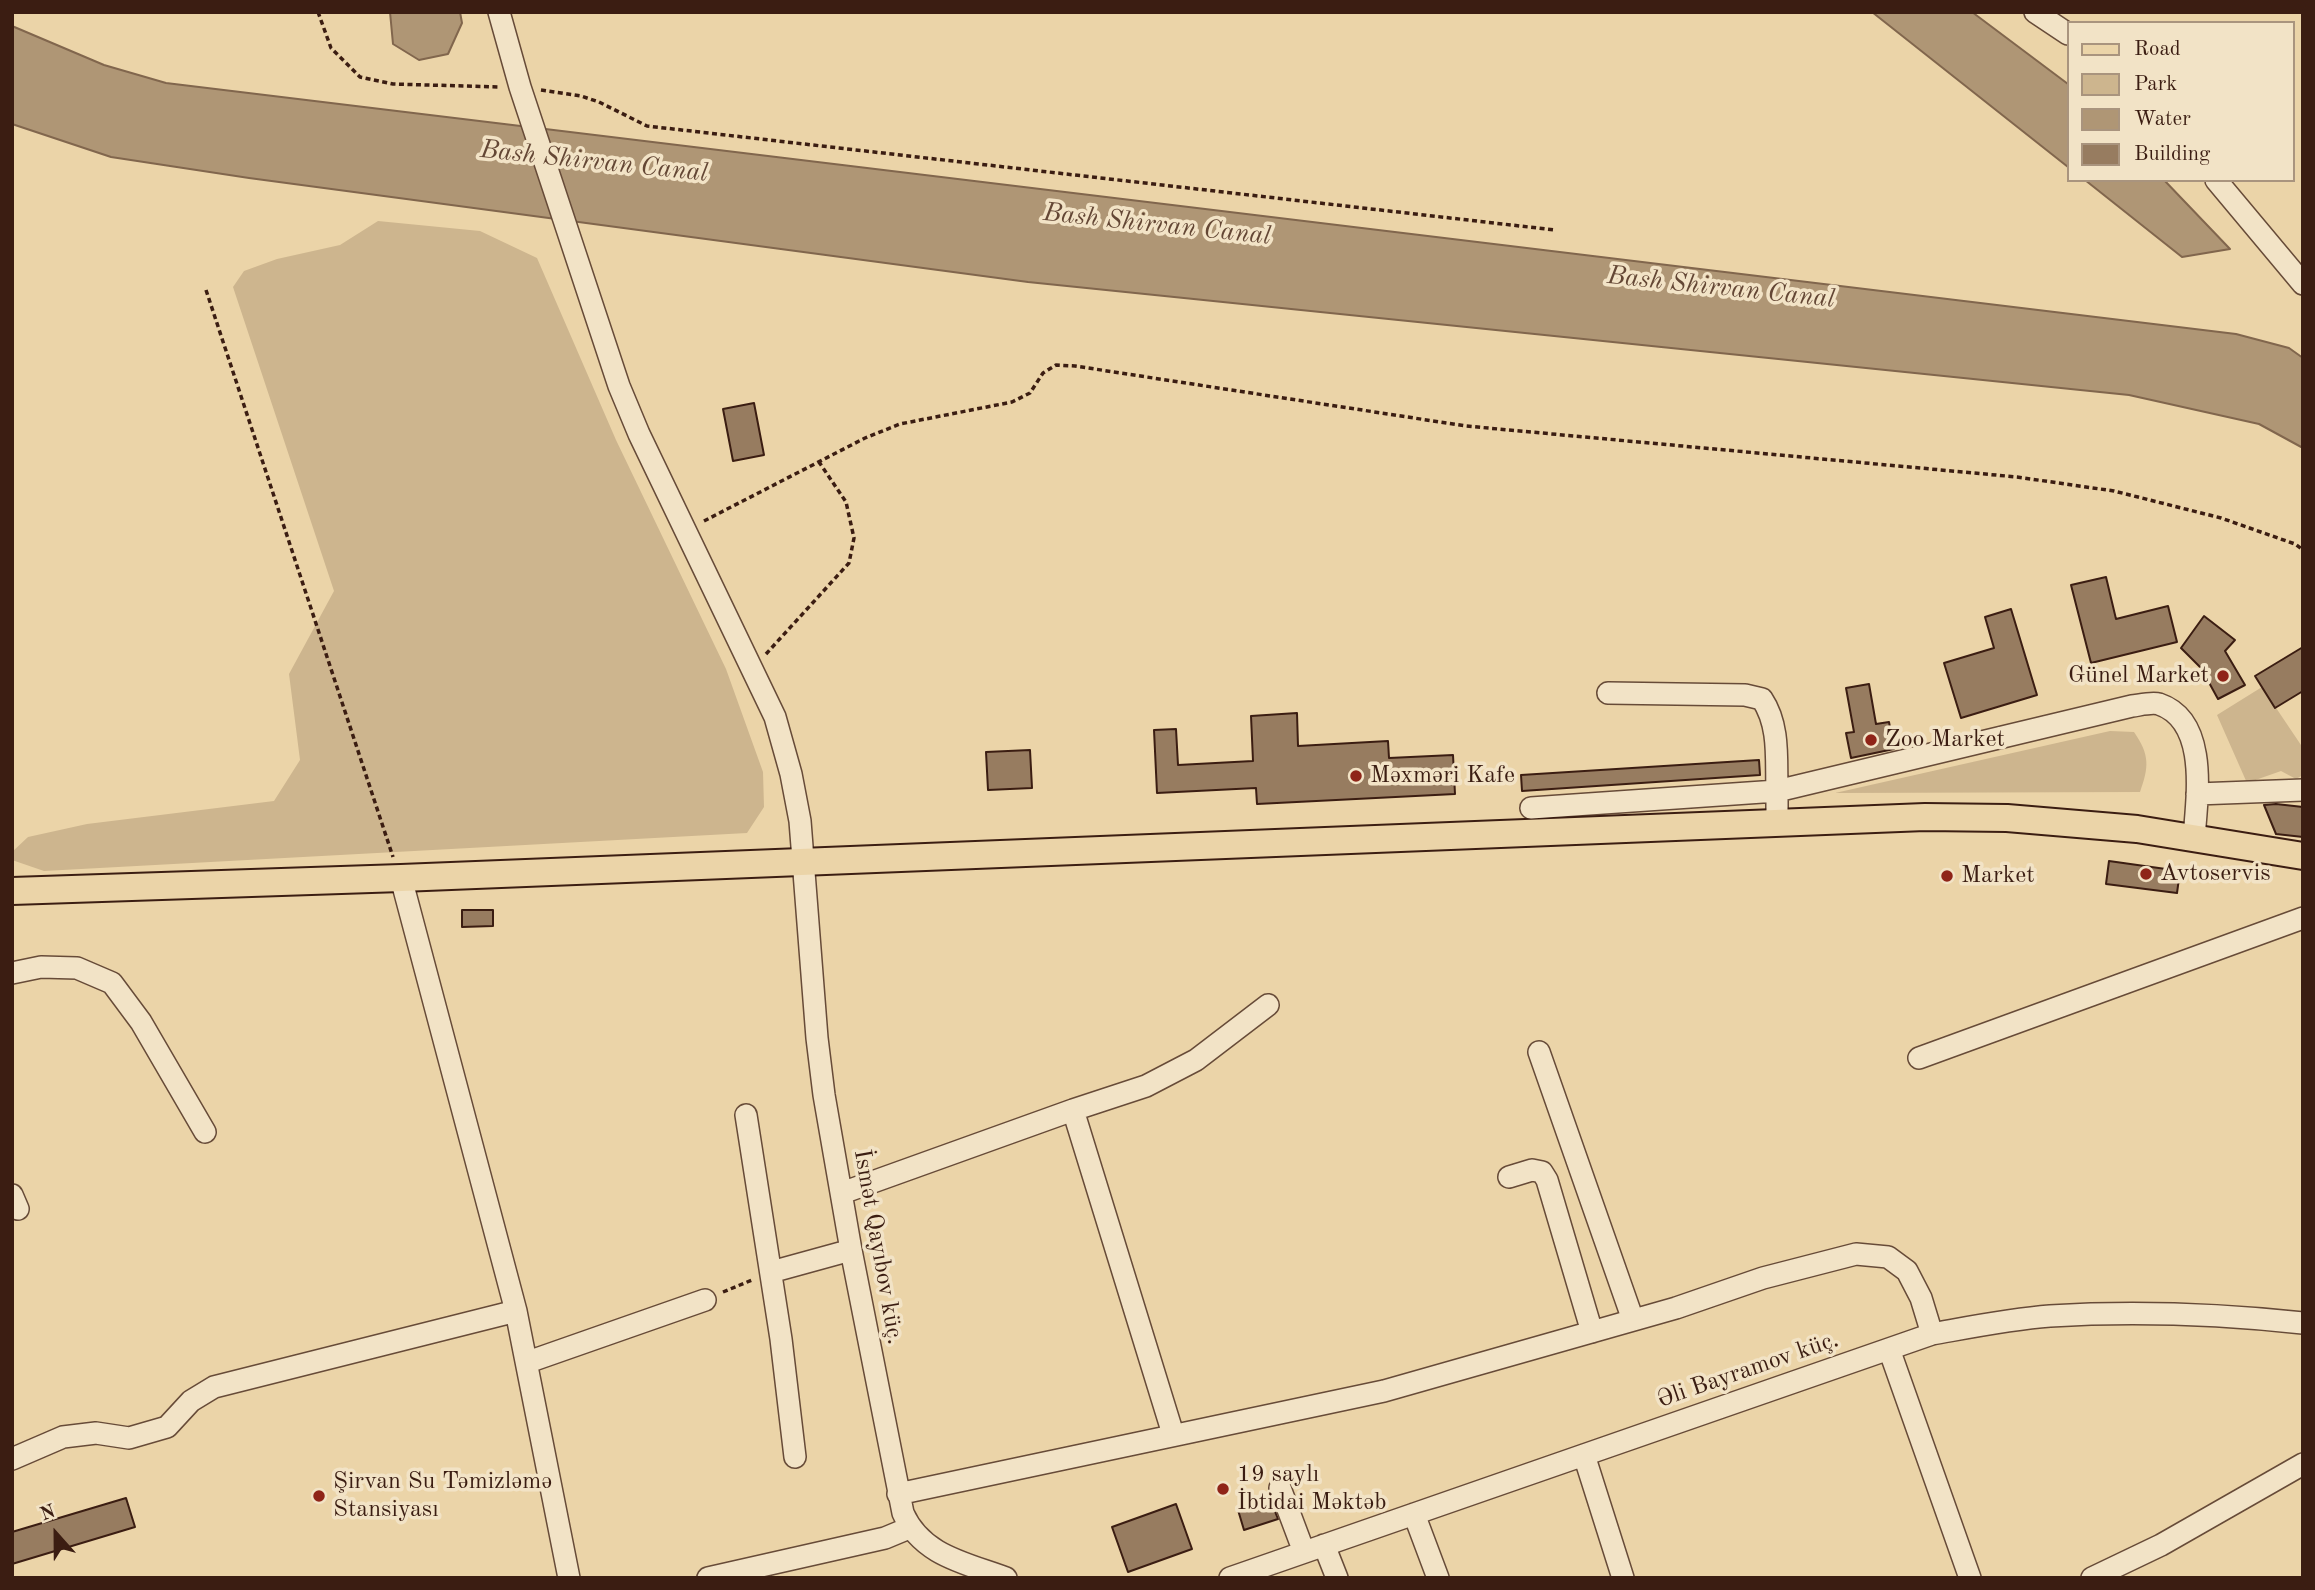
<!DOCTYPE html>
<html>
<head>
<meta charset="utf-8">
<style>
  body { margin:0 }
  #map { position:relative; width:2315px; height:1590px; overflow:hidden; background:#ebd4a8; font-family:"Old Standard TT",serif }
  canvas { display:block }
  .frame { position:absolute; inset:0; border:14px solid #3b1d12; pointer-events:none }
  .legend { position:absolute; left:2067px; top:21px; width:228px; height:161px; box-sizing:border-box; background:#f2e3c6; border:2px solid #a9947e; margin:0; padding:9px 12px; list-style:none; font-size:21px; color:#3b1d12 }
  .legend li { display:flex; align-items:center; gap:14px; height:35px }
  .legend b { width:35px; border:2px solid #a9947e }
  .north { position:absolute; left:21px; top:1499px; width:70px; height:70px; -webkit-text-stroke:5px #f2e3c6; paint-order:stroke; rotate:339deg; font-size:19px; font-weight:700; line-height:28px; text-align:center; color:#3b1d12 }
  .north::after { content:''; display:block; margin:auto; width:24px; height:32px; background:#3b1d12; clip-path:polygon(50% 0,100% 100%,50% 72%,0 100%) }
</style>
</head>
<body>
<div id="map">
<canvas width="2315" height="1590"></canvas>
<div class="frame"></div>
<ul class="legend">
<li><b style="height:9px;background:#ebd4a8"></b>Road</li>
<li><b style="height:19px;background:#cdb58e"></b>Park</li>
<li><b style="height:19px;background:#af9675"></b>Water</li>
<li><b style="height:19px;background:#977c60"></b>Building</li>
</ul>
<div class="north">N</div>
</div>
<script>
const ctx = document.querySelector('canvas').getContext('2d');
ctx.lineJoin = 'round';
function paint(path, color) {
  ctx.fillStyle = color;
  ctx.fill(path, 'evenodd');
}
function strokePath(path, color, width, dash) {
  ctx.strokeStyle = color;
  ctx.lineWidth = width;
  ctx.lineCap = dash ? 'butt' : 'round';
  ctx.setLineDash(dash || []);
  ctx.stroke(path);
}
function label(font, color, halo, rows, align = 'center') {
  ctx.font = font + ' "Old Standard TT",serif';
  ctx.lineWidth = 7;
  ctx.setLineDash([]);
  ctx.textBaseline = 'middle';
  ctx.strokeStyle = halo;
  ctx.fillStyle = color;
  for (const [text, x, y, turn = 0] of rows) {
    ctx.save();
    ctx.translate(x, y);
    ctx.rotate((+turn || 0) * Math.PI / 180);
    ctx.textAlign = isNaN(turn) ? turn : align;
    if (halo) ctx.strokeText(text, 0, 0);
    ctx.fillText(text, 0, 0);
    ctx.restore();
  }
}
paint(new Path2D(`
  M378,221L480,231L537,258L616,440L726,669L763,772L764,807L747,833L44,871L12,860V852L28,837L87,824L274,801L300,760L289,674L334,591L233,287L244,271L277,259L340,245Z
  M2262,687L2303,748V775L2296,779L2281,771L2247,783L2217,715Z
  M2110,731L2134,732C2150,755 2149,767 2140,792L1835,793Z`), '#cdb58e');
const water = new Path2D(`
  M390,12H460L462,23L448,54L419,60L393,44Z
  M1872,12H1972L2068,84V167Z
  M12,26L104,65L166,83L2236,334L2289,348L2303,358V448L2259,424L2129,395L1028,282L249,178L111,157L12,124Z
  M2085,180H2164L2230,249L2182,257Z`);
paint(water, '#af9675');
strokePath(water, '#81664d', 2);
const building = new Path2D(`
  M754,403L764,455L733,461L723,409Z
  M2106,577L2116,619L2168,606L2177,642L2091,663L2071,585Z
  M2011,609L2037,695L1961,718L1944,663L1994,648L1985,617Z
  M2204,616L2235,640L2225,651L2245,685L2218,699L2201,668L2181,648Z
  M2303,647V691L2275,708L2255,676Z
  M1869,684L1876,724L1889,722L1894,749L1851,758L1846,733L1854,732L1846,688Z
  M1297,713L1298,746L1388,741L1389,758L1453,755L1455,794L1257,804L1256,788L1157,793L1154,730L1176,729L1178,765L1253,761L1251,716Z
  M1030,750L1032,788L988,790L986,752Z
  M1759,760L1760,775L1522,791L1521,775Z
  M2276,804L2303,807V837L2276,834L2264,805Z
  M2109,861L2180,871L2177,893L2106,884Z
  M462,910H493V926L462,927Z
  M126,1498L135,1527L12,1564V1532Z
  M1270,1499L1278,1519L1244,1530L1238,1510Z
  M1176,1504L1192,1549L1128,1572L1112,1527Z`);
paint(building, '#977c60');
strokePath(building, '#3b1d12', 2);
const minor = new Path2D(`
  M499,12L520,87L619,386L639,434L775,717L791,774L800,821L817,1038L824,1095L851,1250L903,1513C922,1556 966,1563 1006,1578
  M2035,12L2068,34
  M2216,180L2303,284
  M2197,794L2303,790
  M1531,808L1777,791C1776,759 1780,726 1762,699L1745,695L1608,693
  M1777,823V791L2132,706C2140,705 2152,702 2159,704C2209,721 2197,797 2194,838
  M401,878L516,1311L569,1578
  M12,973L41,967L77,968L112,983L141,1022L205,1132
  M1539,1052L1633,1320
  M1919,1058L2303,918
  M1073,1110L1173,1434
  M746,1115L781,1339L795,1457
  M1509,1177L1532,1170L1542,1172L1547,1180L1592,1332
  M842,1193L1073,1110L1146,1086L1196,1060L1268,1005
  M12,1195L18,1209
  M771,1272L851,1250
  M1889,1349L1970,1578
  M528,1362L705,1300
  M1584,1455L1623,1578
  M12,1459L63,1437L96,1433L129,1438L167,1427L191,1401L214,1387L516,1311
  M1280,1488L1304,1552
  M898,1494L1384,1391L1676,1308L1763,1278L1856,1254L1888,1257L1907,1271L1921,1298L1932,1334
  M1414,1514L1438,1578
  M1324,1545L1337,1578
  M708,1578L885,1538L909,1528
  M1230,1578L1932,1334C1971,1327 2010,1319 2050,1316C2133,1311 2219,1314 2303,1323
  M2092,1578L2161,1545L2303,1464`);
const major = new Path2D(`
  M12,891L401,878L1925,817L2007,818L2137,829L2303,856`);
strokePath(minor, '#674b38', 24);
strokePath(major, '#3b1d12', 30);
strokePath(new Path2D(`
  M318,12L331,48L360,77L393,84L499,87
  M541,90L581,96L599,102L647,126L1555,230
  M206,290L393,857
  M704,521L865,438L900,424L1012,402L1030,393L1043,373L1056,365L1075,366L1466,426L2017,477L2114,491L2221,518L2295,544L2303,550
  M766,654L849,563L854,538L846,502L819,462
  M723,1292L752,1280`), '#3b1d12', 3.5, [5, 3.5]);
strokePath(minor, '#f2e3c6', 21);
strokePath(major, '#ebd4a8', 26);
for (const [x, y, r, color] of [
  [2223,676,7,"#8f2418"],
  [1871,740,7,"#8f2418"],
  [1356,776,7,"#8f2418"],
  [2146,874,7,"#8f2418"],
  [1947,876,7,"#8f2418"],
  [1223,1489,7,"#8f2418"],
  [319,1496,7,"#8f2418"]
]) {
  const dot = new Path2D();
  dot.arc(x, y, r, 0, 2 * Math.PI);
  ctx.fillStyle = color;
  ctx.fill(dot);
  strokePath(dot, '#f2e3c6', 2.5);
}
label('24px', '#3b1d12', '#f2e3c6', [
  ["Günel Market",2209,676,"right"],
  ["Zoo Market",1885,740],
  ["Məxməri Kafe",1370,776],
  ["Avtoservis",2160,874],
  ["Market",1961,876],
  ["19 saylı",1237,1475],
  ["İbtidai Məktəb",1237,1503],
  ["Şirvan Su Təmizləmə",333,1482],
  ["Stansiyası",333,1510]
], 'left');
label('24px', '#3b1d12', '#f2e3c6', [
  ["İsmət Qayıbov küç.",878,1247,80],
  ["Əli Bayramov küç.",1748,1370,-19]
]);
label('italic 26px', '#644735', '#f2e3c6', [
  ["Bash Shirvan Canal",594,162,6],
  ["Bash Shirvan Canal",1157,225,6],
  ["Bash Shirvan Canal",1721,288,6]
]);
</script>
</body>
</html>
